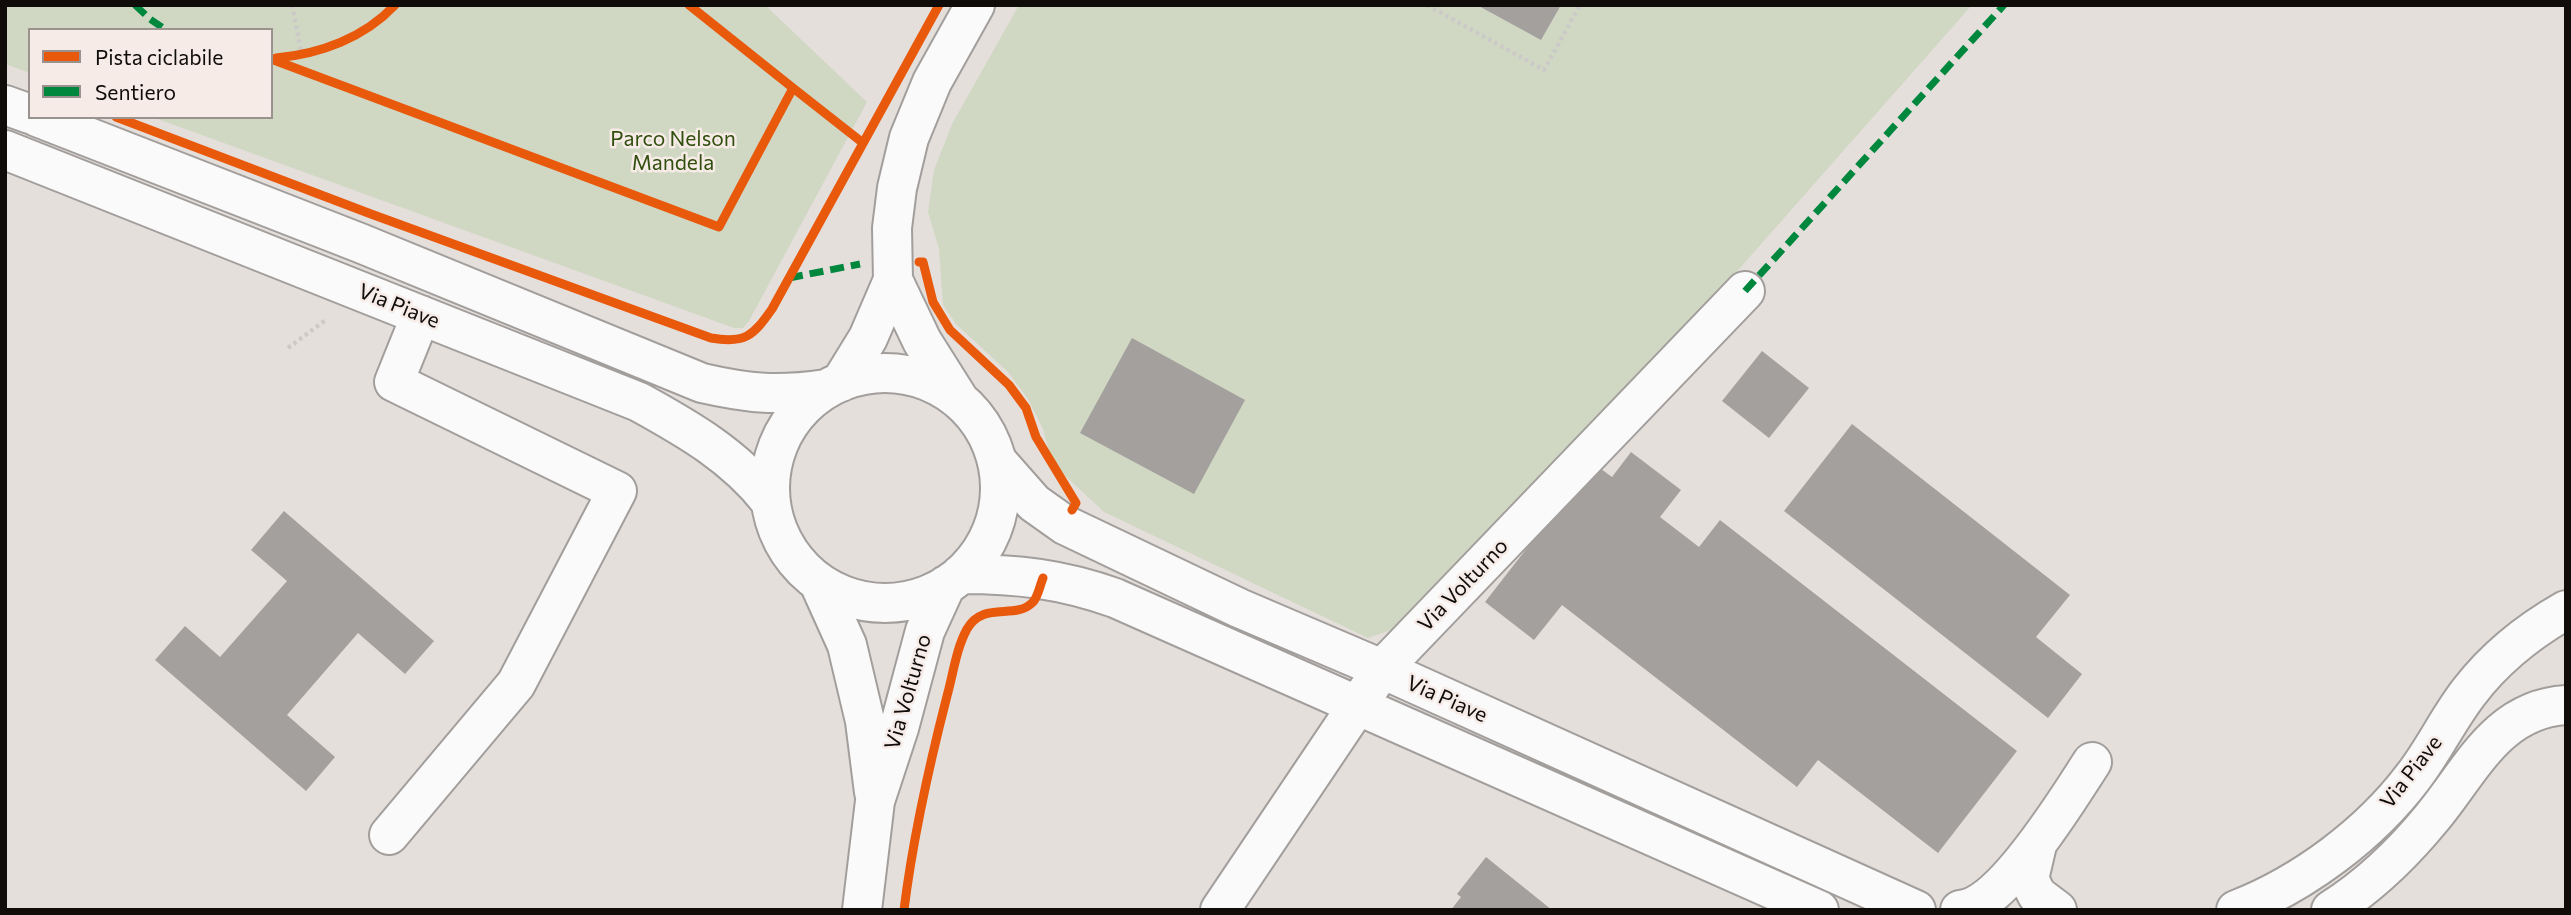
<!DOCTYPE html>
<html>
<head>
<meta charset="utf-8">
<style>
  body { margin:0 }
  #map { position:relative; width:2571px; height:915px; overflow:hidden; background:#e5dfdc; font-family:Commissioner,sans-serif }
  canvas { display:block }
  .frame { position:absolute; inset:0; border:7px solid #0f0c0a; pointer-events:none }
  .legend { position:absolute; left:28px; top:28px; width:245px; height:91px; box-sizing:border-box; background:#f6ebe6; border:2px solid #9a928e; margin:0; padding:9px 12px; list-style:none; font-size:21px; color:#0f0c0a }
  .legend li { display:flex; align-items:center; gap:14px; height:35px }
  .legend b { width:35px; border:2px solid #9a928e }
</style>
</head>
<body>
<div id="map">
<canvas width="2571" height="915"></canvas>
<div class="frame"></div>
<ul class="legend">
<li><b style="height:9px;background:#e8590c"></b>Pista ciclabile</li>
<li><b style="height:9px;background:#00873e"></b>Sentiero</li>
</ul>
</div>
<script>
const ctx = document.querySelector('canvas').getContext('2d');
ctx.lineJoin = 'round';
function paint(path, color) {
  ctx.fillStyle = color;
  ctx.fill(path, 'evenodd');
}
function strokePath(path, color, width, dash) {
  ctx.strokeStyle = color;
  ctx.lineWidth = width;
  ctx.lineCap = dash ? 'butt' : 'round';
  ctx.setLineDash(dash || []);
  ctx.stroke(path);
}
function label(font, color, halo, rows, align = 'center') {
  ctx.font = font + ' Commissioner,sans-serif';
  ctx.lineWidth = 5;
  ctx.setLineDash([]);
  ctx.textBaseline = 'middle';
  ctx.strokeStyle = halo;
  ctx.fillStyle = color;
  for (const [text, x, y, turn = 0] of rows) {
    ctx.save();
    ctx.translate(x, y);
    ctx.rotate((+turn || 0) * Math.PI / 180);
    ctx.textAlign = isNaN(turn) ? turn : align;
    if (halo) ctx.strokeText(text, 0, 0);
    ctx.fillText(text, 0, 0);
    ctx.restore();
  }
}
paint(new Path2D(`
  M5,5H765L867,102L749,321L743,328H734L152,117H271V30H30V73L5,64Z
  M1019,5H1972L1545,489L1417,621L1368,638L1104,512L1058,469L1050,455L1043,429L1028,399L1008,372L956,324L943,305L939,249L928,212L934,170L952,124Z`), '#d0d8c3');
paint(new Path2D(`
  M1477,5H1561L1541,40Z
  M1132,338L1245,400L1194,494L1080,433Z
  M1762,351L1809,388L1769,438L1722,401Z
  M1852,424L2070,595L2036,637L2082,674L2048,718L1784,511Z
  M1631,452L1681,490L1660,517L1699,547L1720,520L2017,751L1938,853L1818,760L1797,787L1562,605L1534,640L1485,602L1593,463L1612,477Z
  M284,511L434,641L405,674L358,633L287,715L335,757L306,791L155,660L185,626L220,657L287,581L251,550Z
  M1486,857L1552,910H1451L1461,897L1457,894Z`), '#a4a09e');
const minor = new Path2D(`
  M5,105L30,114
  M37,117L360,243L702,383C750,394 778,396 826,389
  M5,150L639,402C688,429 735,456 770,501
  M893,280L922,341L958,398
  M770 488a115 115 0 1 1 230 0a115 115 0 1 1-230 0Z
  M841,382L868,338L893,280L892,228L897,188L909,138L932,82L975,5
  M997,461L1034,503L1065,525L1239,608L1382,669L1916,910
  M961,574C1017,574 1062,579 1115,598L1819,910
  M819,583L847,645L865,721L874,792
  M389,835L516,684L617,491L394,382L421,315
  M2037,845L2029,879L2037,895L2057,910
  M862,910L875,801L899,728L925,631L946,585
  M1220,910L1382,669L1745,291
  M1960,910C2004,906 2069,797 2092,762
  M2236,910C2303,884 2370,834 2413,777C2434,750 2448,719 2469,692C2495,658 2529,631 2566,610
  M2331,910C2369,886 2403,853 2431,819C2470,773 2496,709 2566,705`);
strokePath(minor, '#a29e9c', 42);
strokePath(new Path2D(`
  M292,5L302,56
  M1427,5L1544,70L1580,5
  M747,338L755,332L772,309L866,138
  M288,348L327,319`), '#cccac8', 4.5, [3.5, 3.5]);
strokePath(minor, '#fbfafa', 38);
strokePath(new Path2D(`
  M135,5L150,19L166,30
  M789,278L860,264
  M1745,291L2004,5`), '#00873e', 7, [14, 7]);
strokePath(new Path2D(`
  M276,58C320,54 364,38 395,5
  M271,59L719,227L793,88L689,5
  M793,88L863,143
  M116,117L371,214L711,338C745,344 753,336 772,309L939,5
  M919,262H923L933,302L950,330L1009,385L1026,408L1036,437L1076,503L1072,510
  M904,910C913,837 929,766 947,696C953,675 956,649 967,629C984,600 1015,621 1033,602C1038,597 1040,585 1043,578`), '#e8590c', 9);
label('21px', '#304e0d', '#f6ebe6', [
  ["Parco Nelson",673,139],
  ["Mandela",673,163]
]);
label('21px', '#0f0c0a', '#f6ebe6', [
  ["Via Piave",399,306,22],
  ["Via Volturno",1463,585,-46],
  ["Via Volturno",908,692,-74],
  ["Via Piave",1447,699,24],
  ["Via Piave",2411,772,-52]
]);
</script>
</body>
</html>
